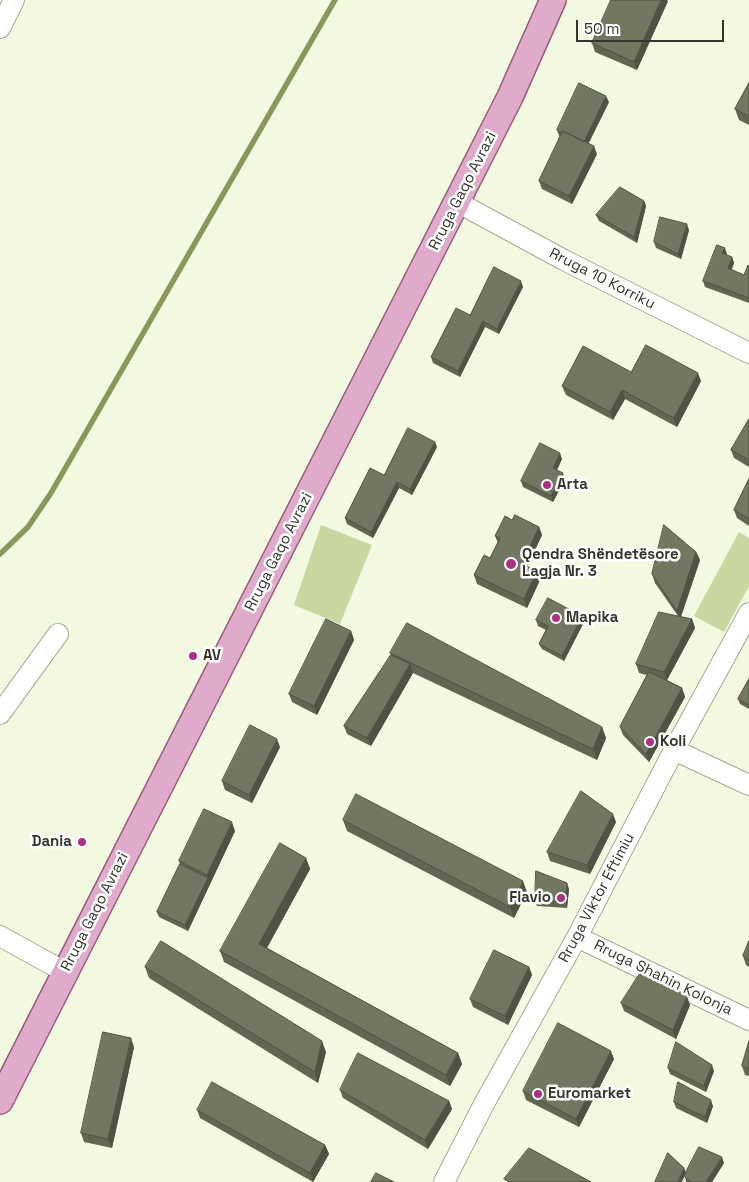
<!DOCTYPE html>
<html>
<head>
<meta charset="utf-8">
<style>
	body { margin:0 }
	#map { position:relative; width:749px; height:1182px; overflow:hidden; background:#f2f9e0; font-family:"Space Grotesk",sans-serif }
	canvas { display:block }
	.scale { position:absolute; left:576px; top:20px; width:148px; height:22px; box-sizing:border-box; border:2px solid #34362c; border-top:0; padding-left:6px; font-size:15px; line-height:18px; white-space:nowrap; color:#34362c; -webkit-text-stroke:4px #fff; paint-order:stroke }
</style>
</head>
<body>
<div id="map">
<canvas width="749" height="1182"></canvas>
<div class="scale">50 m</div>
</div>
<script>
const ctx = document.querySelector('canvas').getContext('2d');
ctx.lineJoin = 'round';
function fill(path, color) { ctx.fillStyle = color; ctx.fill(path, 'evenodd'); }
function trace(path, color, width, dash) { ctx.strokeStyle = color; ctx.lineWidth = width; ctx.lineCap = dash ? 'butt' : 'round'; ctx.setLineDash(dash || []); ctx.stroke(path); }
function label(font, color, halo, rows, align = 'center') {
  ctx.font = font + ' "Space Grotesk",sans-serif'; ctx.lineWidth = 5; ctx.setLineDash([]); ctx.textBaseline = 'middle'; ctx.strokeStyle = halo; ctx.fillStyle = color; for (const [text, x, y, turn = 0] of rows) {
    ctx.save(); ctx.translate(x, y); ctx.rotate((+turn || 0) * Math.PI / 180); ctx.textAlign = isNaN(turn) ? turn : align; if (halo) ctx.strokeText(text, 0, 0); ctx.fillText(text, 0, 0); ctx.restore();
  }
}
fill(new Path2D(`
	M321,525L372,545L340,624L294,605Z
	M739,532L749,538V586L724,632L694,616Z`), '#c9d69f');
trace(new Path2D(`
	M0,554L28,527L51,493L335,0`), '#89975a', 5.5);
const minor = new Path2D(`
	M0,28L14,0
	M457,202L564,260L749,353
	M0,714L58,634
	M674,750L749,785
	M0,936L65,972
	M577,937L749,1020
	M444,1182L484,1104L577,937L674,750L749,613`);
const major = new Path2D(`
	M0,1101L510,97L553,0`);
trace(minor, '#a5ac94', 22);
trace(major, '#965e7b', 28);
trace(minor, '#fff', 20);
trace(major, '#e0abca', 25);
fill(new Path2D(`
	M668,1L637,70L595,52L592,43Z
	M749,83V125L739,120L735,109Z
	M609,102L588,143L597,154L572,204L542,189L539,181L560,137L559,136L557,130Z
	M644,201L646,206L637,243L599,221L596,215Z
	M689,230L681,259L656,248L654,242Z
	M727,254L726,255L732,257L734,263L731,270L744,275L749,266V303L705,287L703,281Z
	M523,287L499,334L485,327L460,377L433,363L431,357Z
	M631,372L701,381L677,427L625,399L613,420L566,395L562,386Z
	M749,419V467L734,458L731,450Z
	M437,447L412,495L399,488L373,538L347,524L345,518L384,475Z
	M562,459L557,470L565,479L553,502L523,487L521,481Z
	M749,479V526L737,518L734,510Z
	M512,520L539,527L542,535L527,566L537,571L540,580L527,608L477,584L474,575L490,558L498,543L495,536Z
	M696,552L700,560L681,617L692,619L695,628L667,680L682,688L685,697L649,762L623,735L620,727L647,675L639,673L636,664L678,616L655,583L652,574Z
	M582,616L584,622L564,661L542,649L539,644L546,630L538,626L536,620Z
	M351,631L354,640L317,715L292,702L289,694Z
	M390,653L602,727L606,738L597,760L413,673L371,746L347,734L344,726L391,655Z
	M749,679V709L740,704L738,699Z
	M280,747L252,803L225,790L222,781Z
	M343,820L527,892L514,918L347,831Z
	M616,822L590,874L550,861L547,852Z
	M235,831L188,931L159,917L157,912L180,864L179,861Z
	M306,858L310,869L267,948L458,1053L462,1064L450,1086L224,962L220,951Z
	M569,889L567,908L537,906L535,901Z
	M749,941V967L746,965L743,956Z
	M145,967L326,1052L318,1083L149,978Z
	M529,967L532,975L508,1025L473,1007L470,999Z
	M621,1003L690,1005L676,1039L624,1011Z
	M749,1041V1076L745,1075L742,1066Z
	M134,1047L112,1148L84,1142L81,1133Z
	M614,1059L579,1127L526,1100L523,1091Z
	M668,1068L714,1071L706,1092L670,1074Z
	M340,1090L449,1101L452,1109L428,1149L343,1098Z
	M674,1102L713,1106L707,1123L676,1108Z
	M197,1110L325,1145L329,1154L313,1182L200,1118Z
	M724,1163L712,1182H686L685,1177L684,1168L686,1173Z`), '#616653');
fill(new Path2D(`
	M661,0H667L668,1L637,70L634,62Z
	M606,96L609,102L586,149L583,143Z
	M594,146L597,154L572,204L569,196Z
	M644,201L646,206L637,243L634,237Z
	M687,224L689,230L681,259L678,254Z
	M725,248L727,254L725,259L722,253Z
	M732,257L734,263L730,274L728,268Z
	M521,281L523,287L499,334L497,329Z
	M483,321L485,327L460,377L458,371Z
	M698,373L701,381L677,427L674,418Z
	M622,390L625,399L613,420L610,412Z
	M435,442L437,447L412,495L410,489Z
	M560,453L562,459L555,474L553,468Z
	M563,473L565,479L553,502L551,496Z
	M397,482L399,488L373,538L371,532Z
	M539,527L542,535L525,572L522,564Z
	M696,552L700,560L680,619L677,611Z
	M537,571L540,580L527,608L524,599Z
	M582,616L584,622L564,661L562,656Z
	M692,619L695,628L667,680L664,672Z
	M351,631L354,640L317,715L314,706Z
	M410,664L413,673L371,746L367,738Z
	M682,688L685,697L649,762L646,754Z
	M602,727L606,738L597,760L593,749Z
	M277,739L280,747L252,803L249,795Z
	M613,814L616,822L590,874L587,865Z
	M232,822L235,831L188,931L185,925L208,878L207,875Z
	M306,858L310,869L263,955L259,944Z
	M523,881L527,892L514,918L510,907Z
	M567,883L569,889L567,908L565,902Z
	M529,967L532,975L508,1025L505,1016Z
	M687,996L690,1005L676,1039L673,1030Z
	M131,1038L134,1047L112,1148L108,1139Z
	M322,1041L326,1052L318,1083L315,1072Z
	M611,1051L614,1059L579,1127L576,1119Z
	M458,1053L462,1064L450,1086L446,1075Z
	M712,1065L714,1071L706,1092L704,1086Z
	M711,1100L713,1106L707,1123L705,1117Z
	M449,1101L452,1109L428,1149L425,1140Z
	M325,1145L329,1154L313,1182L310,1173Z
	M722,1157L724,1163L712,1182H706Z
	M684,1168L686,1173L682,1182H678Z`), '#4f5343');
const building = new Path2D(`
	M611,0H661L634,62L592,43Z
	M579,83L606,96L584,142L563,131L562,133L557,130Z
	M749,83V116L735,109Z
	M563,131L594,146L569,196L539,181Z
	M620,187L644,201L634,237L596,215Z
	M660,217L687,224L678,254L654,242Z
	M717,245L725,248L722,253L732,257L728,268L744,275L748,265L749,266V298L703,281Z
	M494,267L521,281L497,329L483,321L458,371L431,357L456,308L470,315Z
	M646,345L698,373L674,418L622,390L610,412L562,386L583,346L631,372Z
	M749,419V460L731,450Z
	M408,428L435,442L410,489L397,482L371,532L345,518L370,468L384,475Z
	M540,443L560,453L553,468L563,473L551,496L521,481Z
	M749,479V519L734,510Z
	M515,515L539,527L522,564L537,571L524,599L474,575L484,555L490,558L500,538L495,536L505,516L512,520Z
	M664,525L696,552L677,611L652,574Z
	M548,598L582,616L562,656L539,644L548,626L536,620Z
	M659,612L692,619L664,672L636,664Z
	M326,619L351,631L314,706L289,694Z
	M407,623L602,727L593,749L390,653Z
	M391,655L410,664L367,738L344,726Z
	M649,672L682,688L646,754L620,727Z
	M749,679V705L738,699Z
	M250,725L277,739L249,795L222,781Z
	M581,791L613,814L587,865L547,852Z
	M356,794L523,881L510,907L343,820Z
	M204,809L232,822L207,875L179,861Z
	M280,843L306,858L259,944L458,1053L446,1075L220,951Z
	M180,864L208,878L185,925L157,912Z
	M536,871L567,883L565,902L535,901Z
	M161,941L322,1041L315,1072L145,967Z
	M749,941V960L743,956Z
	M494,950L529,967L505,1016L470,999Z
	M642,970L687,996L673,1030L621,1003Z
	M558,1023L611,1051L576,1119L523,1091Z
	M103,1032L131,1038L108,1139L81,1133Z
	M749,1041V1069L742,1066Z
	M676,1042L712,1065L704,1086L668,1068Z
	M358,1053L449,1101L425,1140L340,1090Z
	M212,1082L325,1145L310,1173L197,1110Z
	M678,1082L711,1100L705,1117L674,1102Z
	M699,1147L722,1157L706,1182H691L684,1176Z
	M529,1148L591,1182H509L504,1179Z
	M668,1153L684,1168L678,1182H655Z
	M376,1173L394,1182H371Z`);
fill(building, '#717760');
trace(building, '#4f5343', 1);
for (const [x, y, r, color] of [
	[547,485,5,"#ad3080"],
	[511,564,6,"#ad3080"],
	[556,618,5,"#ad3080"],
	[193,656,5,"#ad3080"],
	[650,742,5,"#ad3080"],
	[82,842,5,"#ad3080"],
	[561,898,5,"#ad3080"],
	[538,1094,5,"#ad3080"]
]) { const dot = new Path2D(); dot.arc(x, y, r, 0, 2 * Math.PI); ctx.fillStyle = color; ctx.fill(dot); trace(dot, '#fff', 2); }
label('15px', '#34362c', '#fff', [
	["Rruga Gaqo Avrazi",463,191,-63],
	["Rruga 10 Korriku",602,279,27],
	["Rruga Gaqo Avrazi",279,552,-63],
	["Rruga Viktor Eftimiu",597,898,-62],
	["Rruga Gaqo Avrazi",95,912,-63],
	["Rruga Shahin Kolonja",663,978,26]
]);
label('bold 15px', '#34362c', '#fff', [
	["Arta",557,485],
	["Qendra Shëndetësore",522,555],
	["Lagja Nr. 3",522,572],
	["Mapika",566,618],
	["AV",203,656],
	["Koli",660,742],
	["Dania",72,842,"right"],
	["Flavio",551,898,"right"],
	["Euromarket",548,1094]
], 'left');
</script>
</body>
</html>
